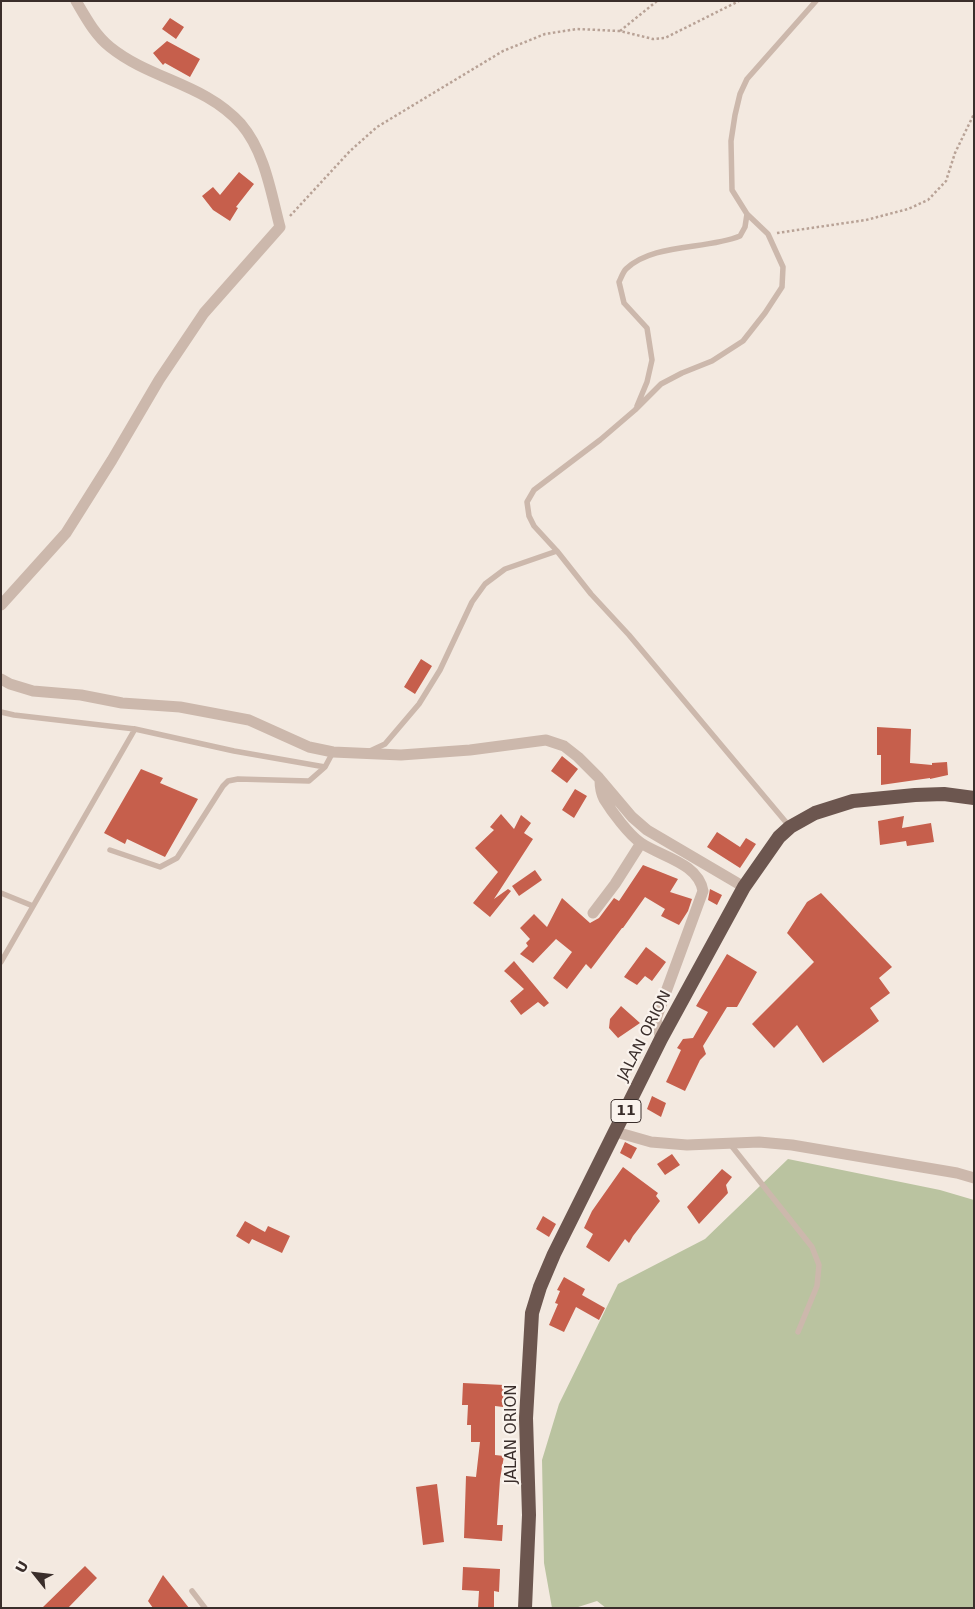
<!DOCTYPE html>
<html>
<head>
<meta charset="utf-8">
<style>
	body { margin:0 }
	#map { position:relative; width:975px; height:1609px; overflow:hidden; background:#f3e9e0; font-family:"DejaVu Sans",sans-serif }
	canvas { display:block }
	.frame { position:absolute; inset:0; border:2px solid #3a2e2b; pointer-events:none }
	.north { position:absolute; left:10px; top:1549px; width:50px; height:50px; -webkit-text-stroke:4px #faf3ed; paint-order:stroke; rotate:299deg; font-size:14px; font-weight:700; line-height:20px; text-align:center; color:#3a2e2b }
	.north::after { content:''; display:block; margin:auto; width:18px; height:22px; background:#3a2e2b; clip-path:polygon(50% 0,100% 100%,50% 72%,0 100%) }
</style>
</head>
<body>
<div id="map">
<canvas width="975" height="1609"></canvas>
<div class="frame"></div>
<div class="north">U</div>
</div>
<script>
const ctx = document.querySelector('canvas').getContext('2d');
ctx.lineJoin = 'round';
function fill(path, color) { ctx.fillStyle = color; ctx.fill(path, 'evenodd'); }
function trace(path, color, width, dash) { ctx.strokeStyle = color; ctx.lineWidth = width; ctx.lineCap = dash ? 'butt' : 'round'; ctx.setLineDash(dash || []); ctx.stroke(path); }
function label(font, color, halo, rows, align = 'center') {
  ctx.font = font + ' "DejaVu Sans",sans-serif'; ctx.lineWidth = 4.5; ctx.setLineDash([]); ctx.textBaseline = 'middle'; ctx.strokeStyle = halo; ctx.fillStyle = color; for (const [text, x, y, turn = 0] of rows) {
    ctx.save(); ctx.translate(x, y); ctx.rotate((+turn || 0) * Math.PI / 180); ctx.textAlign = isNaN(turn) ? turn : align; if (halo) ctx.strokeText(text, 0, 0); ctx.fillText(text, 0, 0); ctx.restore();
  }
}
fill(new Path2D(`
	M788,1159L940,1190L974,1200V1608H606L597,1601L575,1608H552L544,1563L542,1460L559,1404L618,1284L705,1239Z`), '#bac3a0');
fill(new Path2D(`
	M170,18L184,27L176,39L162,29Z
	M167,41L200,59L190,77L165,63L163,65L153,53Z
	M239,172L254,184L236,207L238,208L230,221L213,210L202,196L213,187L220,195Z
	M421,659L432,666L415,694L404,687Z
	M877,727L911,729L910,763L932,765V763L947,762L948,775L930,779V778L881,785V755H877Z
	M562,756L578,769L567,783L551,771Z
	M141,769L163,778L160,783L198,799L165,857L127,839L125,844L104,833Z
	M575,789L587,796L574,818L562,810Z
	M501,814L514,829L521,815L531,823L524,833L533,839L494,899L508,889L511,891L490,917L473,903L498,872L475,848L494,830L490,827Z
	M904,816L902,828L931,823L934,842L907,846L906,841L880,845L878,821Z
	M717,832L740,847L746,838L756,844L740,868L707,847Z
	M643,865L678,879L670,892L692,899L688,911L679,925L661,916L665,909L645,897L623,928H622L591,969L586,964L567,989L553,978L572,952L556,939L533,963L520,954L528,946L526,943L530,939L520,928L534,914L547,927L562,898L590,923L599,918L614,898L619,901Z
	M535,870L542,880L519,896L512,886Z
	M710,889L722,895L717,905L708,900Z
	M821,893L892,967L879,978L890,993L870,1008L879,1021L823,1063L797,1025L774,1048L752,1024L814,962L787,933L807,902Z
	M646,947L666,962L652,981L645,976L637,985L624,977Z
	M727,954L757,972L737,1007H727L703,1046L706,1054L700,1060L685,1091L666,1082L681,1050L677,1048L683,1039L693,1038L708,1012L696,1006Z
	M514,961L549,1003L544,1007L538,1002L521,1015L510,1001L524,989L504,971Z
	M621,1006L640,1023L618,1038L609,1028L610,1019Z
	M652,1096L666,1103L661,1117L647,1109Z
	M625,1142L637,1148L631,1159L620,1153Z
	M672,1154L680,1165L665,1175L657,1164Z
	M623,1167L658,1193L656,1196L660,1201L633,1236L629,1243L625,1239L609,1262L586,1247L593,1234L584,1228L592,1211Z
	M722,1169L732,1177L726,1185L728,1193L699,1224L687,1207Z
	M543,1216L556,1224L549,1237L536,1229Z
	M245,1221L265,1232L268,1226L290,1236L282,1253L252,1239L249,1244L236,1236Z
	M564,1277L585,1289L582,1295L605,1308L599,1320L576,1307L564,1332L549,1325L558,1304L555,1303L560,1291L557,1290Z
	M463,1383L504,1385L503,1407L495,1406V1455L504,1456L500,1479L497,1525H503L502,1541L464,1538L466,1476L476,1477L480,1442H471V1425H467L468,1405H462Z
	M437,1484L444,1542L423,1545L416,1487Z
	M85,1566L97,1578L68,1608H42Z
	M463,1567L500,1569L499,1592L494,1591V1608H478L479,1591L462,1590Z
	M163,1575L189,1608H153L148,1601Z`), '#c65f4c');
trace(new Path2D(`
	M620,31L657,1
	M290,216L350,151L377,127L503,51L545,34L577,29L620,31L653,39L665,38L739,1
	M777,233L866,220L908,209L928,200L946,181L955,153L974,114`), '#b8a296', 2.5, [2.5, 2.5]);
trace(new Path2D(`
	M637,406L647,382L652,360L647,328L624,303L619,282C621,278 623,272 626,269C653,243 706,250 740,236L745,227L747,214
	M1,712L14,715L135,729L234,751L325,767L333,752
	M370,751L385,744L419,704L440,670L472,602L485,584L505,569L557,551
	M790,827L629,635L591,594L557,551L534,526L529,516L527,502L534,490L600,440L635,410L661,384L682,373L712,361L743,341L765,313L782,287L783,267L768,234L747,214L732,190L731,141L735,115L740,94L747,79L816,1
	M110,850L160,867L177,858L223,786L228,781L238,779L309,781L325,767
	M1,893L33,906
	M1,962L135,729
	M730,1144L812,1247L819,1265L817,1286L798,1332
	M192,1591L205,1608`), '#ccb8ac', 5.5);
trace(new Path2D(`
	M1,605L66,533L112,460L159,380L204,313L280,227C271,193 265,152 241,124C204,83 151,80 110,47C95,35 86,18 76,1
	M1,679L10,684L33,691L81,695L122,703L180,707L249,720L309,747L333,752L401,755L470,750L546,740L564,746L578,757L599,778L632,817L647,830L744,887
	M600,780C600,787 601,793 604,799C612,812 629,835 641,843C662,857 698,863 703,891L656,1019L661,1039
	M593,913L615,884L641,843
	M616,1132L651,1142L687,1145L759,1142L792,1145L957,1173L974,1178`), '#ccb8ac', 11);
trace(new Path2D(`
	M525,1608L529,1515L526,1418L532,1313L540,1287L554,1254L661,1039L744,887L779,837L790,827L815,813L853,801L915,795L944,794L974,798`), '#6c564f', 14);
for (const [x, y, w] of [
	[626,1111,30]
]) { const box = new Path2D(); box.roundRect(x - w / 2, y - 11.5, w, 23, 4); ctx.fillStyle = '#faf3ed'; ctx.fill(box); trace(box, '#3a2e2b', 1); }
label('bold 14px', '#3a2e2b', null, [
	["11",626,1111]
]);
label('15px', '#3a2e2b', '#faf3ed', [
	["JALAN ORION",645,1036,-63],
	["JALAN ORION",512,1434,-90]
]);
</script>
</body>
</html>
